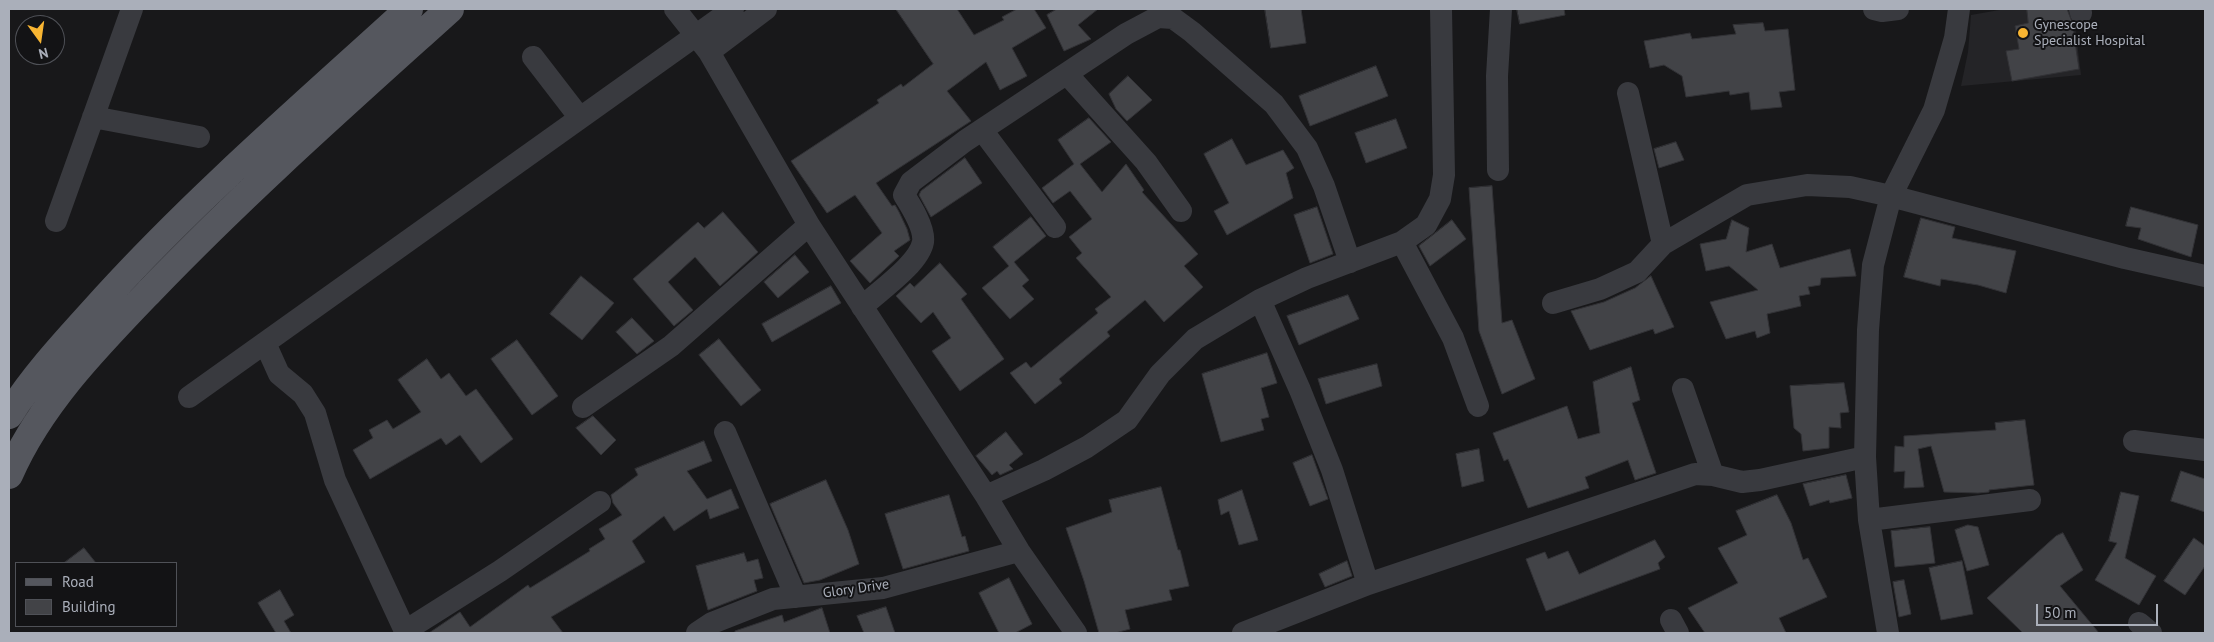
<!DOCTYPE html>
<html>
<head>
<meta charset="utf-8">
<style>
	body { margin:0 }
	#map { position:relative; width:2214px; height:642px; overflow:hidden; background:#18181a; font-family:"PT Sans",sans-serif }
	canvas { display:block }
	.frame { position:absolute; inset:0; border:10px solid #aaafba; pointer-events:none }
	.legend { position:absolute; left:15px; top:562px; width:162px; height:65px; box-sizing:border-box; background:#131315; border:1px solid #4f5157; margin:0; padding:6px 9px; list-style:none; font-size:15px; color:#aaafba }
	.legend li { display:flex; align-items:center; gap:10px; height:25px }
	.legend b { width:25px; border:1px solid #4f5157 }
	.north { position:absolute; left:15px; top:15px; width:50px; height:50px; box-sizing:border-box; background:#131315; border:1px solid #4f5157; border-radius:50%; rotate:166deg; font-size:14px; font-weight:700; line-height:20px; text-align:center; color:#aaafba }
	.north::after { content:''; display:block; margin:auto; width:18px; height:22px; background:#f8b532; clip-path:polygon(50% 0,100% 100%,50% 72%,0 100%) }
	.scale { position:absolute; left:2036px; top:604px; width:122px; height:22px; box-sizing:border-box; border:2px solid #aaafba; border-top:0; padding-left:6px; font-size:15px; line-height:18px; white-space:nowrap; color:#aaafba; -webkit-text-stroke:4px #131315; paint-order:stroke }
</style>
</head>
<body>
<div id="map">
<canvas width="2214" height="642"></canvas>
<div class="frame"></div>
<ul class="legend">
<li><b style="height:6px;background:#55575e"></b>Road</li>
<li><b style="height:14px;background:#424347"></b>Building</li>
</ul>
<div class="north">N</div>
<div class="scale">50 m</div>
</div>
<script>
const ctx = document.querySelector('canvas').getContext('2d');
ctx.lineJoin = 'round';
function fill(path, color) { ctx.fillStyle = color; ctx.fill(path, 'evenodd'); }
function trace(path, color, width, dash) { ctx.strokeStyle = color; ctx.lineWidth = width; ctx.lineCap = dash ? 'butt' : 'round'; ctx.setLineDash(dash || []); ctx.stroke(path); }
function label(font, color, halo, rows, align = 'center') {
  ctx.font = font + ' "PT Sans",sans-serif'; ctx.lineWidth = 4; ctx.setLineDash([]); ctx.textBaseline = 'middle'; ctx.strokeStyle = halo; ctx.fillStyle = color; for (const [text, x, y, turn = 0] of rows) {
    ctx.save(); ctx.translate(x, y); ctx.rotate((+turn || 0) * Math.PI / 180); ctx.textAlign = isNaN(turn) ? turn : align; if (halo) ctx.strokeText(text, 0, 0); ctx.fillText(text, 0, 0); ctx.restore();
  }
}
fill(new Path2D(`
	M2005,9H2073L2081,75L1961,86L1968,52L1971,15Z`), '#242427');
const building = new Path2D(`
	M896,9H957L974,35L1004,20L1002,17L1017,9H1034L1046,28L1012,48L1027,76L1000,90L986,62L947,91L971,121L876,183L892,206L895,205L899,212L907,229L910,240L894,251L899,256L870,283L850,261L882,233L855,195L827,213L791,161L879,103L877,100L901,84L903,87L933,64Z
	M1057,9H1098L1078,25L1091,39L1064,51L1047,15Z
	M1265,9H1301L1306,43L1271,48Z
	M1517,9H1564L1565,15L1520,24Z
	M2027,9H2067L2072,22L2079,69L2012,81L2006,51L2019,49L2015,26L2028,23Z
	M1763,23L1765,31L1788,29L1795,90L1779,92L1782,107L1751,110L1749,92L1730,95L1729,91L1686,97L1682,76L1664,65L1650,68L1644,41L1690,33L1692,39L1736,34L1733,25Z
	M1376,66L1388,96L1310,126L1299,96Z
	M1128,76L1152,100L1127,121L1116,109L1109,94Z
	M1089,118L1111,142L1080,164L1102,192L1126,164L1144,190L1142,192L1198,254L1184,266L1203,287L1164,322L1145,300L1107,332L1110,336L1059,379L1062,383L1035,404L1010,373L1026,362L1031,368L1098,313L1095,309L1111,297L1076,258L1082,253L1069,237L1092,219L1070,191L1053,203L1042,188L1074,164L1058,140Z
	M1396,119L1407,148L1366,163L1355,133Z
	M1232,139L1246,165L1283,150L1294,168L1286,173L1293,198L1227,235L1214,211L1229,203L1204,154Z
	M1676,142L1684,160L1659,168L1654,149Z
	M965,158L982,183L931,217L919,195L921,191Z
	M1492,186L1502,323L1512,320L1535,379L1502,394L1479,331L1469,188Z
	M1317,207L1333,254L1310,263L1294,215Z
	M2131,207L2198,225L2191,257L2138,239L2141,228L2126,226Z
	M723,212L758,252L720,286L695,257L668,282L693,310L674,326L633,279L698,222L704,228Z
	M1031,217L1046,236L1014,262L1029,280L1022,286L1034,299L1010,319L982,288L1009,266L993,247Z
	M1921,218L1955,227L1952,238L2016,251L2006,293L1978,285L1941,279L1940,286L1904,277Z
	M1452,220L1466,239L1430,266L1419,246Z
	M1732,220L1749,228L1746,252L1772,244L1780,268L1850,249L1856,276L1821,278L1820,285L1808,287L1810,294L1799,296L1801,306L1767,314L1770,333L1757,338L1755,331L1726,339L1710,302L1758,290L1729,266L1706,271L1700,244L1726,239Z
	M795,255L809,272L778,298L764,282Z
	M940,263L967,294L961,299L1004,359L960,391L932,351L951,338L933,312L921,323L896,296L910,283L914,287Z
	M581,276L614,303L582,340L550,314Z
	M1651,276L1674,327L1655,334L1653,329L1590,350L1571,311L1604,302L1635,288Z
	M831,286L841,303L772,342L762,324Z
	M1348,295L1359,319L1299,345L1287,316Z
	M632,318L654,341L637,354L616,332Z
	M719,339L761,390L741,406L699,355Z
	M517,340L558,396L532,415L491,359Z
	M1267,353L1277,383L1261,388L1269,417L1261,419L1264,430L1221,442L1202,374Z
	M427,359L441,379L449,373L466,396L476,389L513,439L481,463L460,435L446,445L441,438L370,479L353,450L373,438L369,430L387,420L393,429L421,412L398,380Z
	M1377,364L1382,386L1326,404L1318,379Z
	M1631,367L1640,400L1632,403L1656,473L1635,480L1628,460L1585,477L1589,488L1528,508L1508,459L1504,461L1493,433L1567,406L1578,439L1600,433L1593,382Z
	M1844,383L1849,412L1840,413L1841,428L1829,427V448L1803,451L1801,434L1794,428L1790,386Z
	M593,416L616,440L601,455L576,428Z
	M2025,420L2034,485L1989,490V492L1978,493L1944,492L1931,446L1918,449L1924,487L1904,488L1905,471L1894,472L1895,446L1904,447V436L1996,430L1995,423Z
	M1006,432L1023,454L1009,465L1013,469L1000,475L997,471L992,475L976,456Z
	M704,441L712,461L687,471L707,499L731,489L739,508L710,519L707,509L674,531L664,516L632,541L645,562L551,617L563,633H429L460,612L470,627L528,585L530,588L590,551L589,549L605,539L599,529L622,515L613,503L611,495L638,475L635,469Z
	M1479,449L1484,481L1462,487L1456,454Z
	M1312,455L1328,499L1310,506L1293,463Z
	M2181,471L2205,479V512L2171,501Z
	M1846,475L1852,498L1830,503L1829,500L1810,506L1803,484Z
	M826,480L848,530L859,564L820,580L804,583L770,504Z
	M1161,487L1178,550H1180L1189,586L1169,590L1172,600L1125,610L1130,629L1115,633H1099L1084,581L1066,528L1112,512L1109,500Z
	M1242,490L1258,540L1239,545L1229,511L1221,515L1218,500Z
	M2121,492L2139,496L2125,558L2156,576L2139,605L2095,580L2117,543L2109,541Z
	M949,495L962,537L965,536L969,551L903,569L885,514Z
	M1777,495L1791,523L1803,560L1808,558L1827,597L1779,618L1786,633H1705L1688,608L1738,583L1718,548L1747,535L1736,511Z
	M1968,525L1978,527L1989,565L1967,571L1955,530Z
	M1930,527L1935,563L1895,567L1891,531Z
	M2063,533L2083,570L2060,586L2099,633H2023L1987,598L2056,536Z
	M2194,538L2205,546V566L2185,595L2164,581Z
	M1655,540L1665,557L1658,563L1660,569L1546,611L1526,559L1545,552L1548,559L1568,551L1579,574Z
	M84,548L96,563H64Z
	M744,553L747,562L758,559L763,578L754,580L757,591L708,610L696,566Z
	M1347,561L1352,576L1325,587L1319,574Z
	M1962,561L1973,614L1941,620L1929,568Z
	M1009,578L1032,624L1015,633H999L979,593Z
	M1904,580L1911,614L1899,617L1893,582Z
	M280,590L294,615L284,621L291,633H276L258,603Z
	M886,607L895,633H864L857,616Z
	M822,608L830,633H735V631L782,615L784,622Z`);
fill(building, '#424347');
trace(building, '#323236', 1);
trace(new Path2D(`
	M675,9L709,52L809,225L986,496L1019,551L1076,633
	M1874,9L1882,11L1898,9
	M2080,9L2081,13
	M709,52L766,9
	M533,57L580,118
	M1067,74L1146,162L1181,211
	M1628,93L1663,244
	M93,117L199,137
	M982,130L1055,227
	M1498,170L1497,76L1501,9
	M56,221L132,9
	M1402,242L1453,338L1478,406
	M1260,300L1300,390L1332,470L1368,584
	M1553,303L1600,289L1637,272L1663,244L1747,195L1807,185L1850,187L1891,196L2125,258L2205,276
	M862,307C879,291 919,264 923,242C925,228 911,206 904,195L911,182L965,141L1126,34L1158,17L1173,18L1192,32L1274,104L1307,148L1324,186L1350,262
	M265,343L279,374L303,394L315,413L335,480L406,633
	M1683,389L1713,475
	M189,397L733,9
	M583,407L671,346L809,225
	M725,432L796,597
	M2134,441L2205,450
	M986,496L1044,470L1087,447L1127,420L1160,374L1195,339L1260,300L1307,278L1402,242L1426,225L1440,199L1444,175L1441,9
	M1869,520L2030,500
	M1671,620L1678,633
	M2139,623L2151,633
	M405,631L500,571L600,502
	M697,633L712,623L773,599L883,588L1019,551
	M1243,633L1368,584L1695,474L1713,475L1742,482L1760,480L1865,457
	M1888,633L1869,520L1865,457L1868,330L1873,265L1891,196L1934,110L1955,38L1959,9`), '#393a3f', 22);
trace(new Path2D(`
	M9,415C36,372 71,336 105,298C199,195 306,103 409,9
	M9,475C40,404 97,346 150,291C245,192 348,101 450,9`), '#55575e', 28);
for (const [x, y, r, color] of [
	[2023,33,6,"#f8b532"]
]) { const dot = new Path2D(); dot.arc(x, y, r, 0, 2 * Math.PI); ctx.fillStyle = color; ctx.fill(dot); trace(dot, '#131315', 2); }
label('14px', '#aaafba', '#131315', [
	["Gynescope",2034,25],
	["Specialist Hospital",2034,41]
], 'left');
label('14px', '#aaafba', '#131315', [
	["Glory Drive",856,589,-8]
]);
</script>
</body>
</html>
